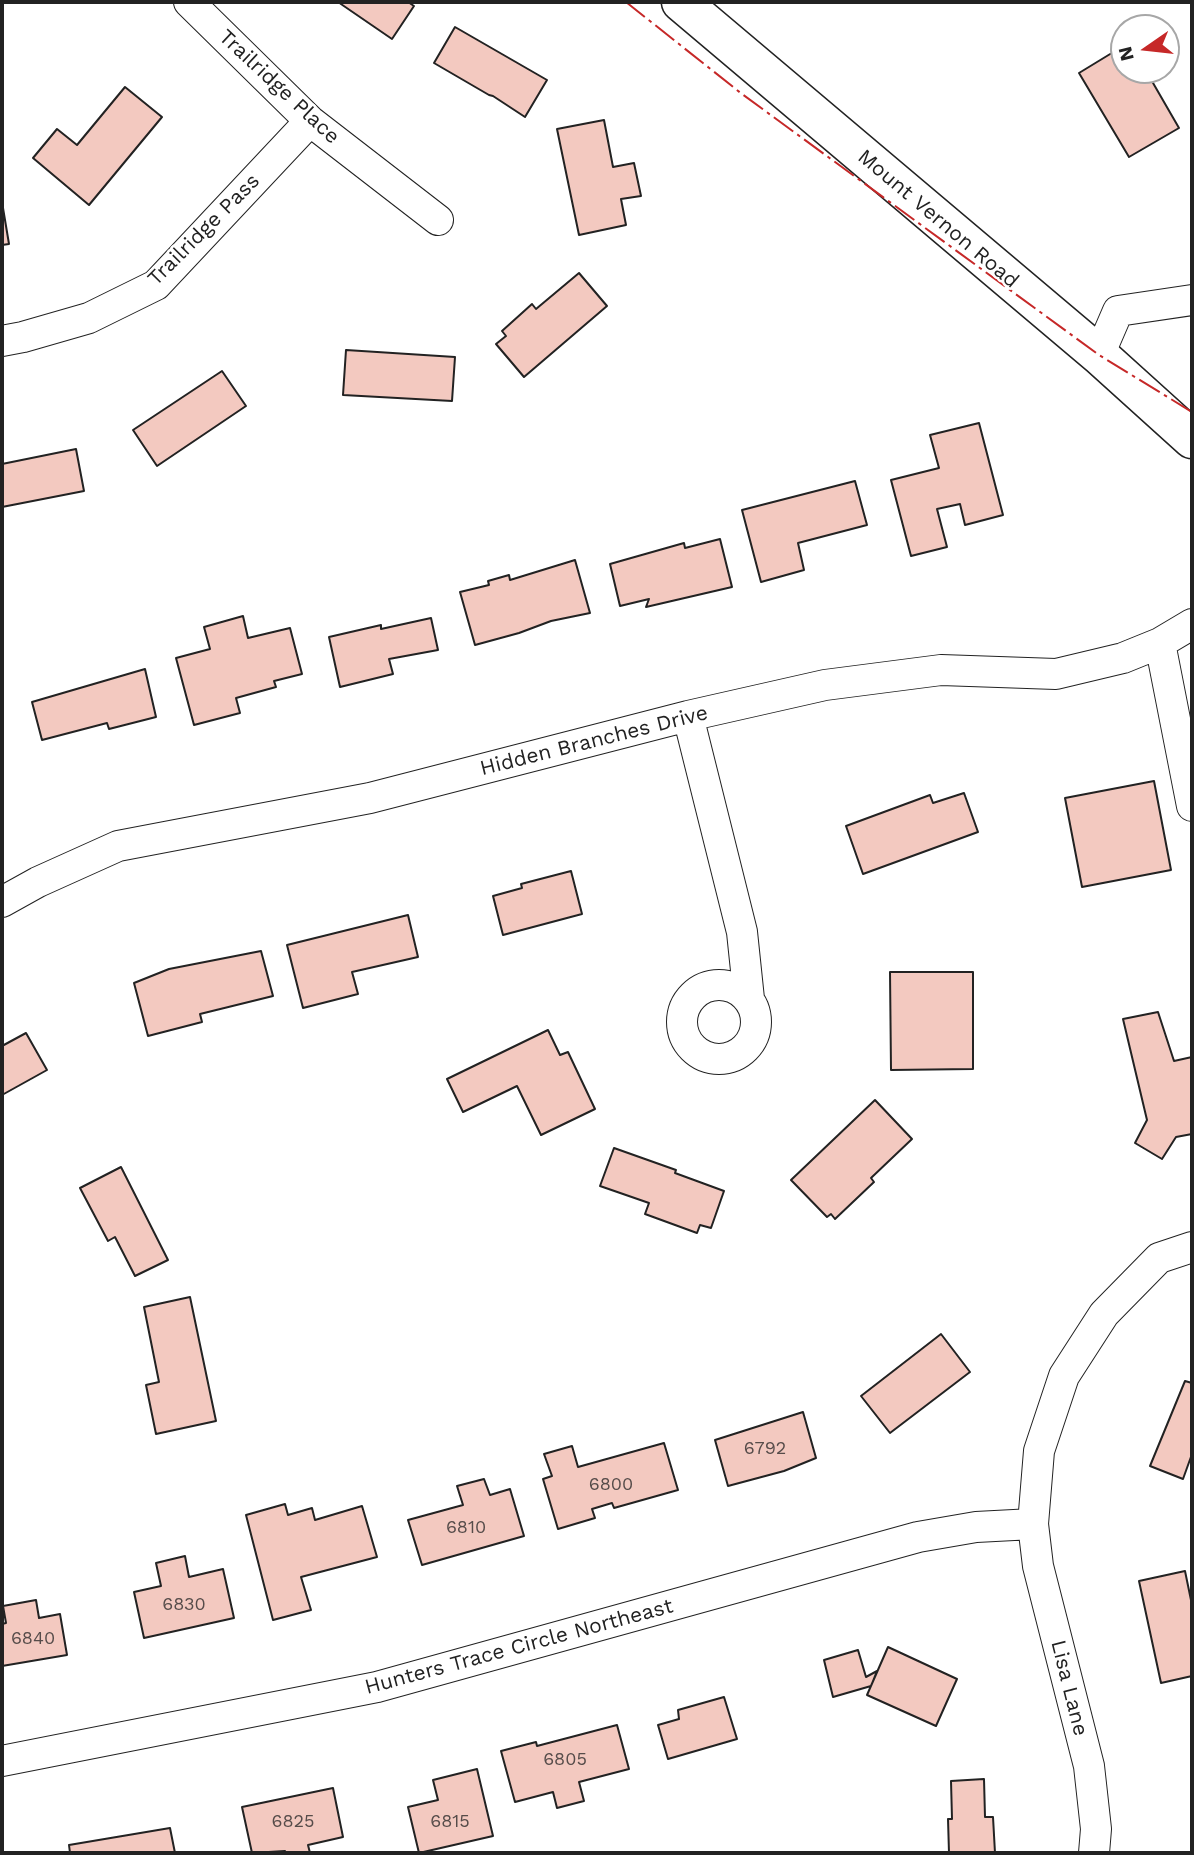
<!DOCTYPE html>
<html>
<head>
<meta charset="utf-8">
<style>
	body { margin:0 }
	#map { position:relative; width:1194px; height:1855px; overflow:hidden; background:#fff; font-family:"Work Sans",sans-serif }
	canvas { display:block }
	.frame { position:absolute; inset:0; border:4px solid #222; pointer-events:none }
	.north { position:absolute; left:1110px; top:14px; width:70px; height:70px; box-sizing:border-box; background:#fff; border:2px solid #a7a7a7; border-radius:50%; rotate:256deg; font-size:19px; font-weight:700; line-height:28px; text-align:center; color:#222 }
	.north::after { content:''; display:block; margin:auto; width:24px; height:32px; background:#c62828; clip-path:polygon(50% 0,100% 100%,50% 72%,0 100%) }
</style>
</head>
<body>
<div id="map">
<canvas width="1194" height="1855"></canvas>
<div class="frame"></div>
<div class="north">N</div>
</div>
<script>
const ctx = document.querySelector('canvas').getContext('2d');
ctx.lineJoin = 'round';
function fill(path, color) { ctx.fillStyle = color; ctx.fill(path, 'evenodd'); }
function trace(path, color, width, dash) { ctx.strokeStyle = color; ctx.lineWidth = width; ctx.lineCap = dash ? 'butt' : 'round'; ctx.setLineDash(dash || []); ctx.stroke(path); }
function label(font, color, halo, rows, align = 'center') {
  ctx.font = font + ' "Work Sans",sans-serif'; ctx.lineWidth = 5; ctx.setLineDash([]); ctx.textBaseline = 'middle'; ctx.strokeStyle = halo; ctx.fillStyle = color; for (const [text, x, y, turn = 0] of rows) {
    ctx.save(); ctx.translate(x, y); ctx.rotate((+turn || 0) * Math.PI / 180); ctx.textAlign = isNaN(turn) ? turn : align; if (halo) ctx.strokeText(text, 0, 0); ctx.fillText(text, 0, 0); ctx.restore();
  }
}
const building = new Path2D(`
	M338,2H408L414,6L392,39Z
	M455,27L547,80L525,117L493,96L489,95L434,63Z
	M1120,48L1124,54V70H1133L1140,81L1149,76L1179,128L1129,157L1079,73Z
	M125,87L162,117L89,205L33,158L57,129L77,145Z
	M604,120L613,167L634,163L641,196L621,199L626,225L579,235L557,129Z
	M2,202L9,244L2,245Z
	M579,273L607,306L524,377L496,344L506,336L502,331L532,304L536,309Z
	M346,350L455,357L452,401L343,395Z
	M222,371L246,406L157,466L133,430Z
	M979,423L1003,515L965,525L960,504L937,509L947,547L911,556L891,480L939,468L930,435Z
	M76,449L84,491L2,507V464Z
	M855,481L867,525L798,543L804,570L761,582L742,510Z
	M720,539L732,587L646,607L649,599L620,606L610,564L684,543L685,548Z
	M575,560L590,613L551,621L519,633L475,645L460,592L489,585L488,581L509,575L510,580Z
	M243,616L248,638L290,628L302,674L274,681L276,687L236,698L240,713L194,725L176,658L210,649L204,627Z
	M431,618L438,650L389,659L393,674L340,687L329,637L381,625V629Z
	M145,669L156,717L109,729L107,723L42,740L32,702Z
	M1154,781L1171,870L1082,887L1065,798Z
	M964,793L978,832L863,874L846,826L930,795L933,803Z
	M571,871L582,914L503,935L493,896L522,888L521,884Z
	M408,915L418,957L352,972L358,994L303,1008L287,945Z
	M261,951L273,996L200,1014L202,1022L148,1036L134,983L169,969Z
	M890,972H973V1069L891,1070Z
	M1158,1012L1174,1061L1192,1057V1134L1176,1137L1162,1159L1135,1143L1147,1120L1123,1019Z
	M548,1030L560,1055L568,1052L595,1109L541,1135L517,1086L463,1112L447,1079Z
	M26,1033L47,1070L2,1095V1046Z
	M875,1100L912,1139L871,1178L874,1182L835,1219L831,1214L827,1217L791,1180Z
	M614,1148L676,1170L675,1173L724,1191L711,1228L700,1225L697,1233L645,1214L649,1203L600,1186Z
	M121,1167L168,1260L135,1276L115,1237L108,1241L80,1188Z
	M190,1297L216,1421L156,1434L146,1385L159,1382L144,1307Z
	M941,1334L970,1372L890,1433L861,1396Z
	M1185,1381L1192,1383V1454L1183,1479L1150,1466Z
	M803,1412L816,1458L784,1471L728,1486L715,1440Z
	M664,1443L678,1490L614,1508L612,1503L592,1509L595,1518L558,1529L543,1479L552,1476L544,1454L572,1446L578,1467Z
	M484,1479L490,1495L510,1489L524,1536L422,1565L408,1520L463,1505L457,1486Z
	M285,1504L288,1515L312,1508L315,1520L362,1506L377,1557L301,1577L311,1610L273,1620L246,1515Z
	M185,1556L189,1577L223,1569L234,1618L144,1638L134,1592L161,1586L156,1563Z
	M1185,1571L1192,1605V1676L1161,1683L1139,1581Z
	M36,1600L39,1618L60,1614L67,1655L2,1666V1624L6,1623L3,1606Z
	M888,1647L957,1679L936,1726L867,1695Z
	M858,1650L866,1677L877,1671L871,1686L833,1697L824,1660Z
	M724,1697L737,1739L668,1759L658,1725L679,1719L678,1710Z
	M617,1725L629,1769L579,1782L584,1801L557,1808L553,1792L515,1802L501,1751L536,1742L537,1746Z
	M477,1769L493,1836L419,1853L408,1807L438,1800L433,1780Z
	M984,1779L985,1817H993L995,1853H949L948,1819H952L951,1781Z
	M333,1788L343,1837L308,1845L310,1853H285V1851L252,1853L242,1807Z
	M170,1828L175,1853H70L69,1845Z`);
fill(building, '#f3c9c0');
trace(building, '#222', 2);
const street = new Path2D(`
	M189,2L310,121L438,220
	M2,341L23,337L89,318L156,285L310,121
	M1099,355L1118,311L1192,300
	M1160,643L1192,806
	M688,716L742,932L749,999
	M2,902L38,882L118,846L370,798L688,716L825,685L941,670L1056,674L1123,658L1160,643L1192,624
	M682 1022a37 37 0 1 1 74 0a37 37 0 1 1-74 0Z
	M2,1761L377,1687L918,1537L976,1527L1033,1524
	M1094,1853L1096,1829L1089,1766L1038,1566L1033,1524L1039,1451L1064,1376L1104,1314L1159,1258L1192,1247`);
const secondary = new Path2D(`
	M681,2L1099,355L1192,439`);
trace(street, '#222', 32);
trace(secondary, '#222', 41);
trace(street, '#fff', 30);
trace(secondary, '#fff', 38);
trace(new Path2D(`
	M626,2L742,94L1099,355L1192,412`), '#c62828', 2, [24, 5, 3.5, 5]);
label('18px', '#564c4a', null, [
	["6792",765,1449],
	["6800",611,1485],
	["6810",466,1528],
	["6830",184,1605],
	["6840",33,1639],
	["6805",565,1760],
	["6825",293,1822],
	["6815",450,1822]
]);
label('21px', '#222', '#fff', [
	["Trailridge Place",279,87,43],
	["Mount Vernon Road",938,219,40],
	["Trailridge Pass",204,230,-45],
	["Hidden Branches Drive",594,741,-14],
	["Hunters Trace Circle Northeast",519,1647,-15],
	["Lisa Lane",1069,1688,76]
]);
</script>
</body>
</html>
